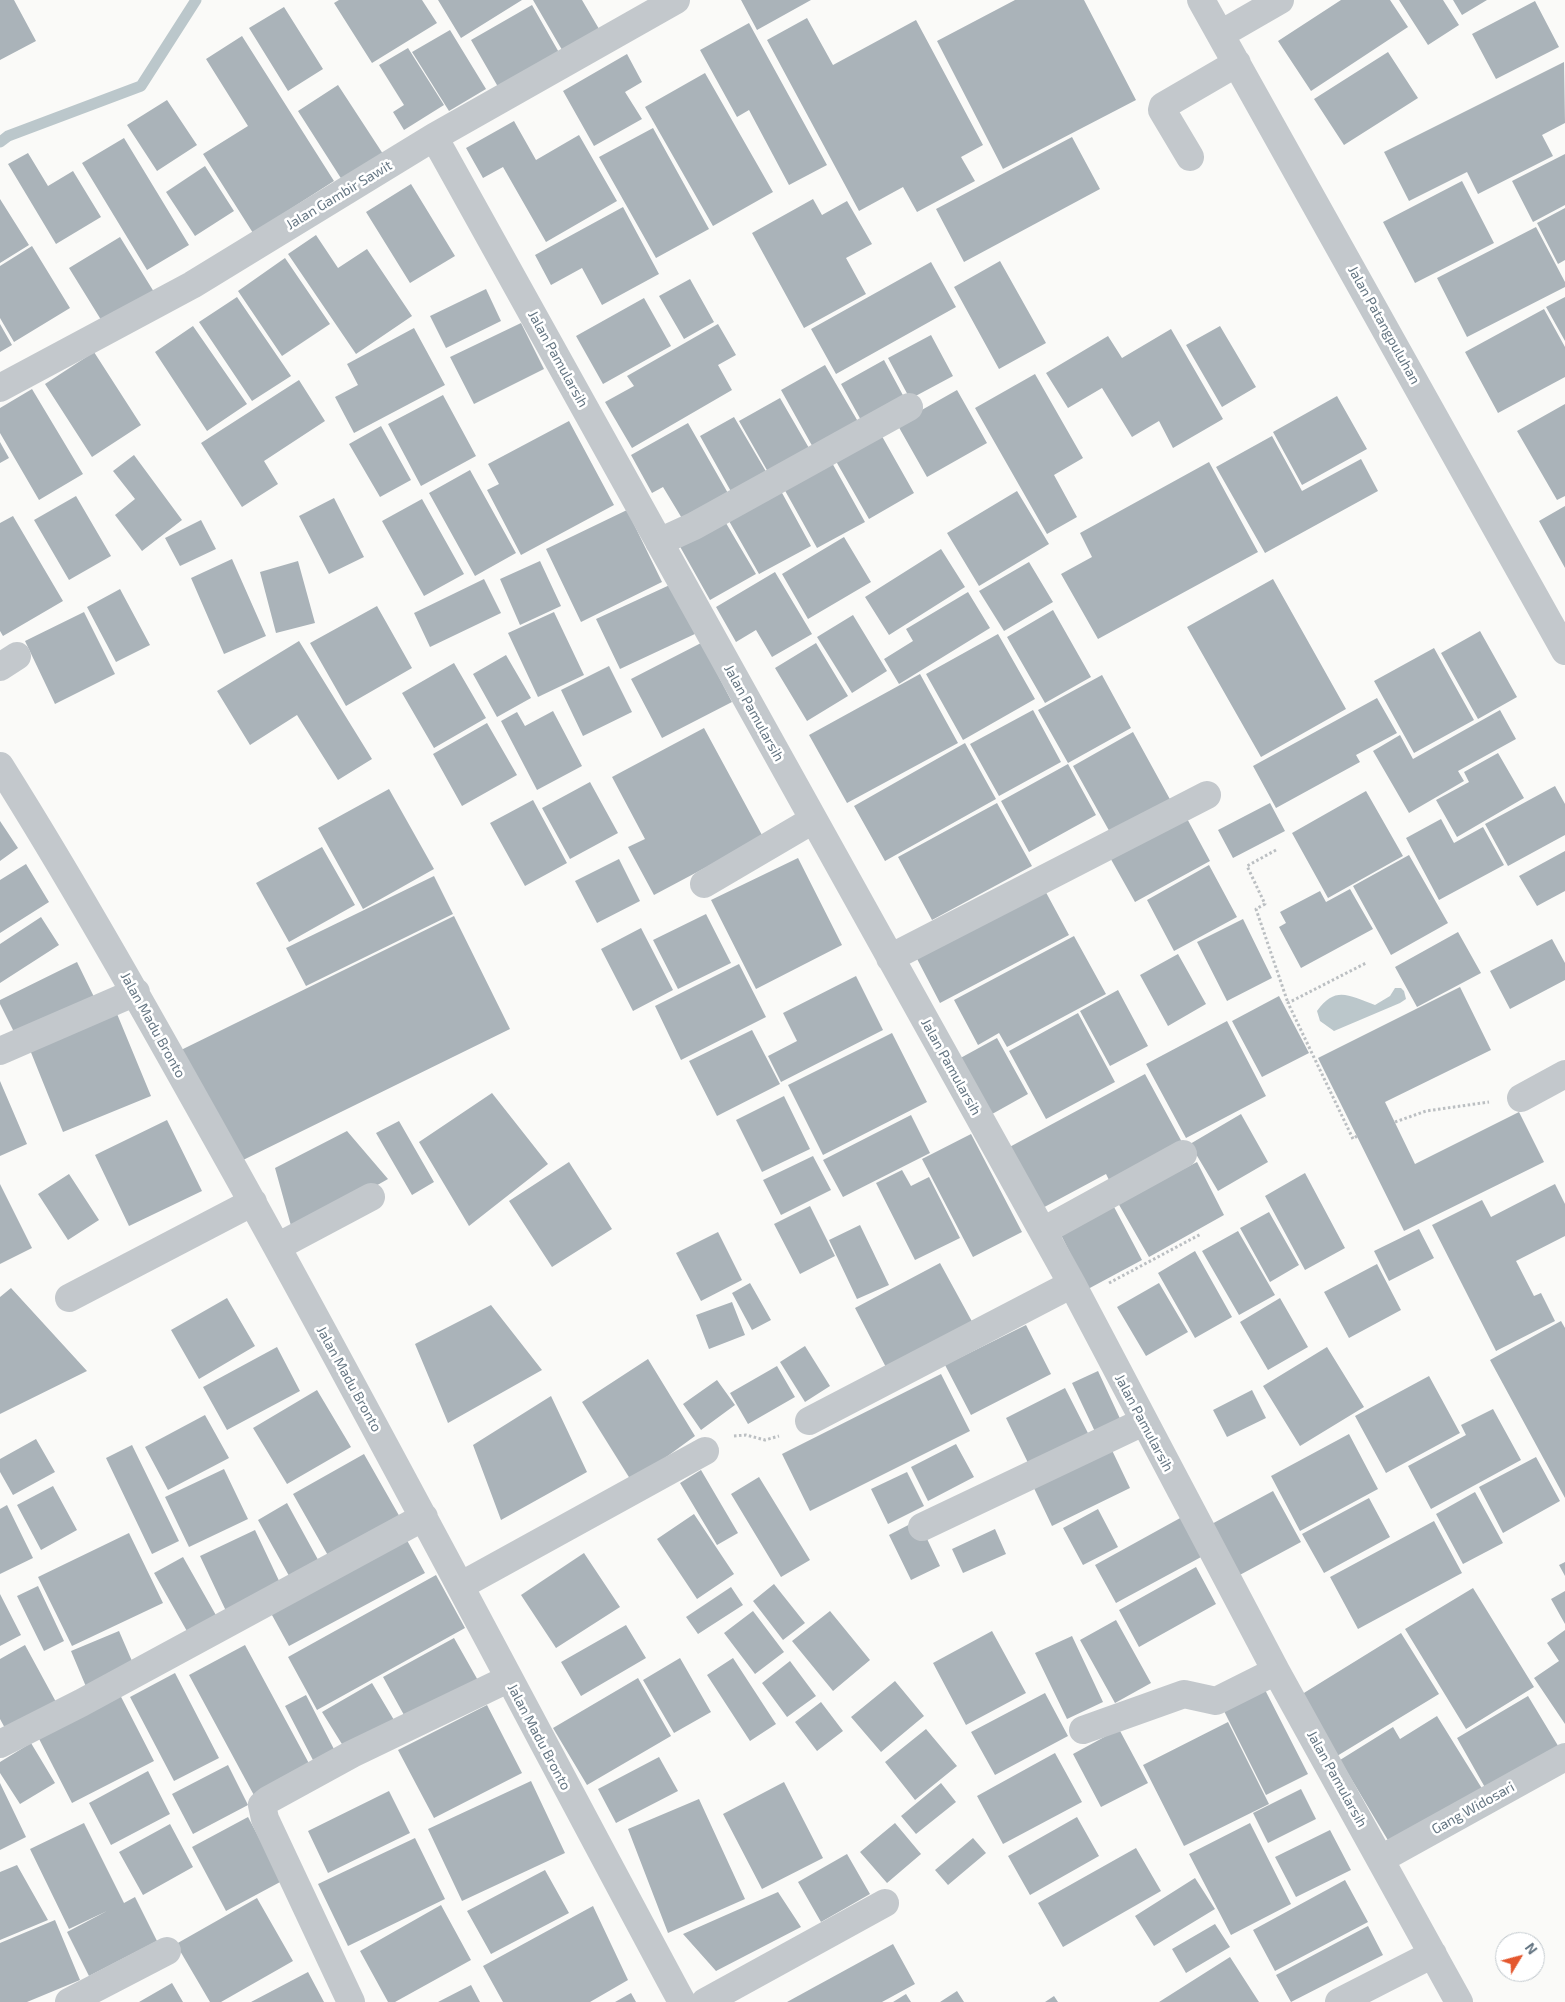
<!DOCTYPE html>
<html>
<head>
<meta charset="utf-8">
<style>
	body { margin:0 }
	#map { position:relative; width:1565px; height:2002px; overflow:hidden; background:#fafaf8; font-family:"Exo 2",sans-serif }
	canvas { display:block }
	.north { position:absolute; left:1495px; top:1932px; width:50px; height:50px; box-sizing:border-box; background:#fff; border:1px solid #c1c8cd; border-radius:50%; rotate:53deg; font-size:14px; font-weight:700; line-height:20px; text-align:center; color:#657683 }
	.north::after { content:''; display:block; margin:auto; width:18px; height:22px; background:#e4572e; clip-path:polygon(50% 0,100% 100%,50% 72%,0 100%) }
</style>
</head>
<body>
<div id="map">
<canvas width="1565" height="2002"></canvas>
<div class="north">N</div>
</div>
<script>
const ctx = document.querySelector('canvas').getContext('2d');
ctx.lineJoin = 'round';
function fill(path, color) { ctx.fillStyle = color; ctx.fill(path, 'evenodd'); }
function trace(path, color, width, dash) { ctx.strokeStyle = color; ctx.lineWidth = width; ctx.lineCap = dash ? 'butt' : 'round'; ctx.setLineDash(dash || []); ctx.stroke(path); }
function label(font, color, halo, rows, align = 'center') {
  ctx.font = font + ' "Exo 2",sans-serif'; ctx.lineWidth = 5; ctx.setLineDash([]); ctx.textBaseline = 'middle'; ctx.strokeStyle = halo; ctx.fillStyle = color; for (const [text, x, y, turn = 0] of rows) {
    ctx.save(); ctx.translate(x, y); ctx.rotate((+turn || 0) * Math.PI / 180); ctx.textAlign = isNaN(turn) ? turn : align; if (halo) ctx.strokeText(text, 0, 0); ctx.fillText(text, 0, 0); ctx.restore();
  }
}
fill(new Path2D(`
	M1395,988H1401L1404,991L1406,999L1400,1003L1334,1031L1320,1021L1317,1011C1336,985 1349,996 1375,1005L1390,996Z`), '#bbc7cb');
trace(new Path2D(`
	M0,142L8,136L141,86L196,0`), '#bbc7cb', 11);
fill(new Path2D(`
	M0,0H14L36,41L0,60Z
	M339,0H422L437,23L372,63L334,3Z
	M438,0H522L461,38Z
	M533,0H582L602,34L565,55Z
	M741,0H811L757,30Z
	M1015,0H1084L1136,100L1003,169L937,41Z
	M1341,0H1390L1408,27L1311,91L1278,41Z
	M1399,0H1443L1459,25L1428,45Z
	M1453,0H1487L1462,15Z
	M1535,1L1559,47L1496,79L1472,34Z
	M532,5L561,56L501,92L471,40Z
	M284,7L323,69L288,91L249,28Z
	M807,18L833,65L916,20L983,145L961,157L975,181L917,212L903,187L859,211L767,40Z
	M749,23L827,165L789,185L749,110L737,117L700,50Z
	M450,30L486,89L449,111L412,52Z
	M242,36L334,181L253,233L203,154L248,126L206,59Z
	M408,48L444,105L404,130L393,112L404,105L379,65Z
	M1388,52L1418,98L1344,145L1314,99Z
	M627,54L642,82L625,92L642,119L594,146L563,91Z
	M1564,62L1565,123L1542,135L1553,156L1478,194L1467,172L1409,201L1384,152Z
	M705,73L773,192L713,226L645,107Z
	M338,85L385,157L344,183L298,111Z
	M167,100L197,145L157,171L127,125Z
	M514,121L536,160L579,135L617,201L546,242L503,167L483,178L466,148Z
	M653,128L709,229L656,258L599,157Z
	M1072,137L1100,189L964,262L936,209Z
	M124,138L189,245L147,270L82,163Z
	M28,153L48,186L73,171L101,217L56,244L8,164Z
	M1565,154V205L1533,222L1512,181Z
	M205,166L234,211L195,236L166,192Z
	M1462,181L1494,243L1415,283L1383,222Z
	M411,184L455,256L410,283L366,212Z
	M0,199L29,245L0,263Z
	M813,199L822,215L847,201L872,244L846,258L866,294L804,328L752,233Z
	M623,207L659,274L602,305L582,268L551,285L535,255Z
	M1565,208V260L1558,264L1537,223Z
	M1536,227L1565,282V287L1467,337L1437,278Z
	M316,235L338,268L367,249L412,316L356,354L288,254Z
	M120,237L154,292L103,323L69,268Z
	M32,246L70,308L14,342L0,318V266Z
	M285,258L330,324L282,356L238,291Z
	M1000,261L1046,343L999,369L954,287Z
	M931,262L956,307L836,374L811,329Z
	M690,279L714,322L684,339L659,296Z
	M486,289L501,321L446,348L430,316Z
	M237,297L291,376L252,401L199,322Z
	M1565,297V341L1546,307Z
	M644,298L671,346L603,384L576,336Z
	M1544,309L1565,347V377L1498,413L1465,352Z
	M521,323L544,369L474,404L450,357Z
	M0,324L12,345L0,352Z
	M718,324L736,355L718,365L732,390L632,448L605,402L634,386L627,376Z
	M193,326L247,404L207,431L155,352Z
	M1220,326L1256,387L1222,407L1186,345Z
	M414,328L445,385L354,433L335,397L358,385L347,364Z
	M1171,329L1223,419L1173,448L1159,421L1132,437L1102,388L1068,408L1046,373L1108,336L1122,358Z
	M931,335L953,376L910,399L888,358Z
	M94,352L141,425L92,457L45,384Z
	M884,360L905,399L862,422L841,384Z
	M825,365L860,425L815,451L781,390Z
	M1035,374L1083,458L1054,475L1077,517L1047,534L975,408Z
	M299,380L325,421L264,461L278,484L242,507L201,443Z
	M32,389L83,474L39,500L0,433V408Z
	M957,390L987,443L927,477L897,424Z
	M443,395L476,456L421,486L388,424Z
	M1337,396L1367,449L1302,485L1273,432Z
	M780,398L813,455L772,479L739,421Z
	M1565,404V496L1557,500L1517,431Z
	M734,417L768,475L733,495L700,436Z
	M569,421L614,505L521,555L487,490L499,484L488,464Z
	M688,423L729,495L683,520L663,487L652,493L631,455Z
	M381,426L411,480L380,497L349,444Z
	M879,431L914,493L869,519L833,456Z
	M1272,436L1302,491L1361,459L1378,491L1265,553L1216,467Z
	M0,442L9,458L0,463Z
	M134,455L182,520L142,551L115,515L135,499L113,471Z
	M831,461L865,522L817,548L783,487Z
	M1209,462L1258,552L1098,639L1061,574L1092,557L1080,533Z
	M470,470L516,553L475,576L429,493Z
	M781,491L811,546L759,574L729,521Z
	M1017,491L1049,544L979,586L947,533Z
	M76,496L111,556L69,580L34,520Z
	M334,498L364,557L329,574L299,516Z
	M422,499L464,574L424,596L382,521Z
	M1565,506V568L1539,521Z
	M627,510L662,582L581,622L546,549Z
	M13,516L63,601L3,636L0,631V523Z
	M723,518L756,574L710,600L678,543Z
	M201,520L216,549L180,566L165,538Z
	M844,537L871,582L808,619L782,574Z
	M941,549L965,587L889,635L865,597Z
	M232,559L266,636L224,654L191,578Z
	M298,561L315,623L276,633L260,572Z
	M540,561L561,606L520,625L500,579Z
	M1029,562L1053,602L1004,631L979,591Z
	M775,572L812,634L772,657L756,630L736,642L716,607Z
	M484,579L501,613L430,647L414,613Z
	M1273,579L1346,709L1261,757L1187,627Z
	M674,583L697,633L620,669L596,619Z
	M120,589L150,645L116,662L87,607Z
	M968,592L990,628L899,684L884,659L913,641L906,629Z
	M377,606L412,668L346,706L310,643Z
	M1053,610L1091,677L1045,703L1007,637Z
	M84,612L115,674L55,704L25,641Z
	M554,612L584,675L538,697L508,633Z
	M853,615L887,671L852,693L817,637Z
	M1480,631L1517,697L1478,719L1441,653Z
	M998,634L1035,699L963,740L926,674Z
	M299,641L372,759L338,780L297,715L250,745L217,691Z
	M701,643L732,702L662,738L631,679Z
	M816,643L848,696L807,721L775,668Z
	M1434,648L1474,720L1414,753L1374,681Z
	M506,655L531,698L497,717L473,674Z
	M454,663L486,718L434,748L402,693Z
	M609,666L632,712L583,736L561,690Z
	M920,674L958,743L847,803L809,735Z
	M1102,675L1131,728L1068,763L1038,710Z
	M1377,698L1397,733L1356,755L1360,762L1276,808L1253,766Z
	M1033,710L1061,762L999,796L970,744Z
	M1500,710L1516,739L1458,771L1464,781L1409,813L1373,751L1400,735L1413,759Z
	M553,711L582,766L537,790L501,721L517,712L525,726Z
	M487,723L517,775L462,806L433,754Z
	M704,728L763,837L654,895L628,847L645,839L612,777Z
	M1133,732L1172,803L1112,836L1073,766Z
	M965,743L996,799L885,861L854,806Z
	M1498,753L1524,798L1457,837L1436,800L1469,782L1464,772Z
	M1068,764L1096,815L1029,852L1001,801Z
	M590,782L618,833L570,859L542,808Z
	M1555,786L1565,804V835L1508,866L1485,824Z
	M389,789L434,869L363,909L318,828Z
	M1366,791L1403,856L1328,898L1292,833Z
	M533,800L567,863L525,886L490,823Z
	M997,803L1032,866L932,920L898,857Z
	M1270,803L1285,831L1233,858L1218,830Z
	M1184,813L1210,861L1135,902L1108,854Z
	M1441,819L1454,843L1483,827L1504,865L1439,900L1406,838Z
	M0,821L18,848L0,861Z
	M322,847L355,905L289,942L256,883Z
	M1565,851V891L1537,906L1519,876Z
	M1409,855L1448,923L1391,955L1353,886Z
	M798,858L842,945L756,989L711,900Z
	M619,859L640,901L597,923L575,881Z
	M26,864L49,902L0,933V880Z
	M1209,865L1237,917L1174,951L1147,900Z
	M434,876L453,914L306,986L286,948Z
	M1042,885L1069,935L940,1003L914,953Z
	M1350,889L1373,929L1301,968L1279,927L1286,923L1280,912L1320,891L1326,902Z
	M706,914L731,963L678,989L653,940Z
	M454,916L510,1029L237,1163L181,1050Z
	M41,917L59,945L0,983V944Z
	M1243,919L1272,978L1227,1001L1197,942Z
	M641,928L673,990L633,1011L601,949Z
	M1458,932L1481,973L1417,1007L1395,967Z
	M1074,936L1106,994L1007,1047L999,1033L978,1045L954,1000Z
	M1552,939L1565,963V980L1510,1009L1490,971Z
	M1178,954L1206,1004L1168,1026L1140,975Z
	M77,962L97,1003L18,1040L0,1004V1000Z
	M739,964L766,1017L681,1060L655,1006Z
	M856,976L883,1030L781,1082L768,1056L797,1041L783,1013Z
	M1460,987L1491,1050L1385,1102L1415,1164L1519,1112L1544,1162L1404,1231L1318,1058Z
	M1118,990L1148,1046L1110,1066L1080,1011Z
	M1279,996L1309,1053L1262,1077L1232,1021Z
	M115,1009L151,1096L63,1132L28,1045Z
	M1078,1013L1115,1082L1046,1119L1009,1051Z
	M1227,1021L1266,1096L1186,1138L1146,1064Z
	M752,1030L780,1084L717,1116L689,1061Z
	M892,1033L927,1102L823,1155L788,1085Z
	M997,1038L1028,1094L985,1118L955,1061Z
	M1145,1074L1183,1144L1110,1182L1106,1174L1037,1211L1004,1150Z
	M0,1081L27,1144L0,1156Z
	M492,1093L548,1164L469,1226L419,1142Z
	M784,1096L810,1149L762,1172L736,1120Z
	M1241,1114L1268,1162L1218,1191L1190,1144Z
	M911,1115L930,1153L843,1197L823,1160Z
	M167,1120L202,1191L129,1226L95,1155Z
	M399,1121L434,1182L412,1195L376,1133Z
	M347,1131L388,1179L293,1233L275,1168Z
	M971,1134L1022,1232L973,1257L922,1159Z
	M813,1156L831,1190L781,1215L763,1180Z
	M569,1162L612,1229L552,1267L509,1201Z
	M1197,1162L1224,1215L1149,1257L1118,1203Z
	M902,1170L911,1186L929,1177L960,1238L915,1260L876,1183Z
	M1305,1173L1345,1248L1305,1270L1265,1196Z
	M69,1174L99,1220L68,1240L38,1194Z
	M0,1184L32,1248L0,1264Z
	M1555,1184L1565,1204V1236L1516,1261L1534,1296L1541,1293L1555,1321L1496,1351L1432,1225L1482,1200L1491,1217Z
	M1113,1205L1142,1260L1088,1289L1059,1231Z
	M810,1206L835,1256L800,1274L774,1224Z
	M1269,1212L1299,1265L1270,1282L1240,1228Z
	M860,1225L889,1285L857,1299L829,1240Z
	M1419,1229L1434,1258L1389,1281L1374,1251Z
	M1238,1231L1275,1295L1239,1315L1202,1251Z
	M718,1232L742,1280L701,1301L676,1253Z
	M1195,1251L1232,1317L1195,1338L1158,1273Z
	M940,1263L975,1327L889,1373L855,1308Z
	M1377,1264L1401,1310L1349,1338L1324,1292Z
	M750,1283L771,1320L752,1330L732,1293Z
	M1159,1283L1188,1332L1146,1356L1117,1307Z
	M11,1288L87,1371L0,1414V1297Z
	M227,1298L255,1346L199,1379L171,1330Z
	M1280,1298L1308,1347L1268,1370L1240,1322Z
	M732,1302L745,1335L709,1349L696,1315Z
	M491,1305L542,1370L448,1423L415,1344Z
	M1561,1321L1565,1328V1498L1490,1360Z
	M1026,1325L1051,1374L971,1415L945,1365Z
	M805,1346L830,1386L805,1402L780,1362Z
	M277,1347L300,1391L227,1430L203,1387Z
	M1327,1347L1364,1407L1300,1446L1263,1386Z
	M648,1359L695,1436L632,1482L582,1402Z
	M777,1366L795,1397L748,1424L730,1393Z
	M1098,1371L1123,1425L1098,1438L1072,1383Z
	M941,1374L970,1431L810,1511L782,1454Z
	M1429,1376L1460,1433L1386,1473L1355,1416Z
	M717,1380L735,1405L701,1430L683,1404Z
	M1065,1388L1091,1439L1031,1469L1006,1418Z
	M317,1390L351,1447L287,1484L253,1428Z
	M1252,1390L1266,1418L1227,1437L1213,1410Z
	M551,1396L587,1472L501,1520L473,1445Z
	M1493,1409L1521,1460L1431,1509L1408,1466L1466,1435L1461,1425Z
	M205,1415L229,1458L168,1490L145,1447Z
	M1349,1434L1378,1489L1300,1531L1271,1476Z
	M36,1439L55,1472L13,1495L0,1472V1459Z
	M956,1444L974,1477L928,1501L911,1467Z
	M132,1445L179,1541L152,1554L106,1458Z
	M1110,1446L1130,1488L1052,1526L1032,1484Z
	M364,1454L401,1519L330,1559L293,1494Z
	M1536,1457L1560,1501L1503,1533L1479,1487Z
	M224,1469L248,1519L189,1547L165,1497Z
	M701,1470L738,1533L717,1545L680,1483Z
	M907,1472L924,1506L888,1524L871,1489Z
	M759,1477L810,1560L781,1577L731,1494Z
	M53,1486L77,1530L41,1550L17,1505Z
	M1273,1491L1301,1542L1236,1577L1208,1526Z
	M1475,1492L1503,1543L1463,1564L1436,1514Z
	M1369,1498L1390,1537L1324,1573L1302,1534Z
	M287,1503L322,1567L293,1583L258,1520Z
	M7,1505L33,1558L0,1574V1509Z
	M1098,1509L1118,1547L1083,1565L1063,1528Z
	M694,1514L734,1574L697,1599L657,1539Z
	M1182,1517L1203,1556L1116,1603L1095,1565Z
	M918,1520L940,1566L911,1580L889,1535Z
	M1434,1521L1462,1573L1358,1629L1330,1577Z
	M995,1529L1006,1554L963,1573L952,1549Z
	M255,1530L281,1585L226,1611L200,1556Z
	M129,1533L163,1603L72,1646L38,1577Z
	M403,1533L425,1573L289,1646L267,1606Z
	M584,1553L620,1607L556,1648L521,1595Z
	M183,1557L217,1617L188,1633L154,1573Z
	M1565,1562V1576L1559,1565Z
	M1196,1567L1216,1604L1139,1647L1119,1610Z
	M436,1575L465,1628L317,1710L288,1657Z
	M774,1584L805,1623L783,1640L753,1601Z
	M38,1586L64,1641L44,1651L17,1596Z
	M731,1587L743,1605L698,1634L686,1617Z
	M1473,1588L1534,1687L1466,1729L1405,1629Z
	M1565,1591V1624L1551,1599Z
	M0,1594L21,1635L0,1646Z
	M753,1611L784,1652L755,1674L724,1633Z
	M830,1611L870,1660L833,1691L792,1641Z
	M1116,1620L1151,1683L1115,1703L1080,1640Z
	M626,1625L646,1658L581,1696L561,1662Z
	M1565,1630V1724L1534,1678L1559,1661L1547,1643Z
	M119,1631L135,1668L87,1689L71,1651Z
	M992,1631L1026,1693L966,1725L933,1663Z
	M1401,1633L1439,1694L1337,1756L1299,1696Z
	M1072,1636L1103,1702L1067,1719L1035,1653Z
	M454,1638L480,1684L409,1724L383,1677Z
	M25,1645L56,1702L6,1730L0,1719V1659Z
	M245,1645L312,1769L256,1799L189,1675Z
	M680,1658L711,1712L674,1733L643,1680Z
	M733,1658L776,1724L750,1741L707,1675Z
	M790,1661L816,1696L787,1717L762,1683Z
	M175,1673L219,1758L174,1781L130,1697Z
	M638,1678L671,1736L587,1785L553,1728Z
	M895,1681L924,1716L881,1752L851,1717Z
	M1261,1682L1308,1774L1266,1795L1220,1703Z
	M372,1683L394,1720L345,1749L322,1712Z
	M117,1689L154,1761L72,1803L35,1731Z
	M1045,1693L1068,1736L995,1775L971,1732Z
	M306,1695L336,1753L315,1764L285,1706Z
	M1528,1696L1560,1749L1487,1791L1457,1738Z
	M821,1702L843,1731L817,1751L795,1722Z
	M487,1705L522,1773L434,1818L398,1750Z
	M1437,1716L1486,1795L1389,1842L1340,1760L1393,1727L1400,1739Z
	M1228,1722L1269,1804L1184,1846L1143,1765Z
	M926,1729L957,1766L915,1800L885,1762Z
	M1119,1729L1148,1783L1101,1807L1073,1754Z
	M31,1743L55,1783L20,1804L0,1773V1762Z
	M1055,1753L1082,1802L1003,1844L977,1796Z
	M659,1757L678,1791L616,1823L598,1789Z
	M228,1765L248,1805L193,1834L172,1794Z
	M148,1771L170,1814L111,1845L89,1803Z
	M531,1781L565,1853L462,1901L428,1829Z
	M784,1782L823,1858L762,1889L723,1814Z
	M0,1783L26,1837L0,1850Z
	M941,1783L956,1802L916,1834L901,1816Z
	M1301,1789L1316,1819L1268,1843L1253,1813Z
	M389,1791L410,1833L328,1873L308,1831Z
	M699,1799L745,1899L668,1933L628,1829Z
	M248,1817L282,1881L226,1911L192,1847Z
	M1077,1817L1099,1856L1030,1895L1008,1856Z
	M84,1823L124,1903L135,1897L157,1941L89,1976L67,1932L107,1911L69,1929L30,1849Z
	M895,1823L921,1854L887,1883L860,1852Z
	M1250,1823L1291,1904L1231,1935L1189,1854Z
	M170,1824L193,1867L143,1895L119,1852Z
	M1330,1830L1351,1870L1296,1897L1275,1857Z
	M415,1838L445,1899L348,1946L318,1884Z
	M973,1838L986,1853L948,1885L935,1870Z
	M1136,1848L1161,1891L1063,1947L1038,1903Z
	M847,1854L870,1894L821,1922L798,1882Z
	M17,1865L48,1920L0,1940V1872Z
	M545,1870L569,1913L491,1954L467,1911Z
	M1195,1878L1215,1909L1154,1946L1135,1916Z
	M1345,1880L1368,1922L1275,1971L1253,1930Z
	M778,1892L801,1927L716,1971L683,1934Z
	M257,1898L293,1961L221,2002H210L176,1944Z
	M441,1905L471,1960L395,2002H388L360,1951Z
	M593,1906L628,1980L590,2002H503L483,1966Z
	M55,1920L80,1980L27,2002H0V1943Z
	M1215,1924L1230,1947L1186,1973L1172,1949Z
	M1368,1926L1383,1955L1291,2002L1276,1975Z
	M893,1944L915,1984L882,2002H787Z
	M1230,1957L1259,2002H1159Z
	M308,1972L324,2002H251Z
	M172,1983L183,2002H139Z
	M471,1985L480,2002H438Z
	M957,1991L964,2002H940Z
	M631,1993L636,2002H615Z
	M906,1994L911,2002H893Z
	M1054,1996L1058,2002H1045Z`), '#aab3b9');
trace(new Path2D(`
	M1276,850L1247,866L1265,904L1256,909L1288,1003
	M1395,1122L1426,1111L1489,1102
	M1357,1136L1353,1139L1288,1003L1366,963
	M1109,1283L1201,1234
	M734,1436L746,1435L765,1440L779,1436`), '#bbbfc2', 3, [2.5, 2.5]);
trace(new Path2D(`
	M1201,0L1565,651
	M1221,34L1280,0
	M434,137L1072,1284L1276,1671L1459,2002
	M1190,157L1162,110L1163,106L1237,63
	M0,388L192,285L434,137L676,0
	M659,542L694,526L909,407
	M0,667L17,656
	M0,766C83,898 159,1035 235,1171C388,1446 533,1725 682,2002
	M704,884L813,820
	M890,958L1207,795
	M0,1051L136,992
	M1521,1098L1565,1074
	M1043,1231L1183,1154
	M277,1247L371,1197
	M69,1298L253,1202
	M809,1421L1072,1284
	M922,1527L1143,1422
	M460,1586L705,1451
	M1083,1730L1184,1694L1216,1701L1276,1671
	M0,1744L81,1703L424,1517
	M1381,1859L1565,1757
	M69,2002L167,1951
	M351,2002L265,1819L262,1805L268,1800L352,1754L508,1679
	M705,2002L885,1903
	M1339,2002L1433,1954`), '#c3c8cc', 28);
label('14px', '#657683', '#fff', [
	["Jalan Gambir Sawit",339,195,-31],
	["Jalan Patangpuluhan",1384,325,61],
	["Jalan Pamularsih",558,359,61],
	["Jalan Pamularsih",754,713,61],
	["Jalan Madu Bronto",153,1025,61],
	["Jalan Pamularsih",951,1067,61],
	["Jalan Madu Bronto",349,1379,61],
	["Jalan Pamularsih",1144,1423,62],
	["Jalan Madu Bronto",539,1737,62],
	["Jalan Pamularsih",1337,1779,61],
	["Gang Widosari",1473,1808,-29]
]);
</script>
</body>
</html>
